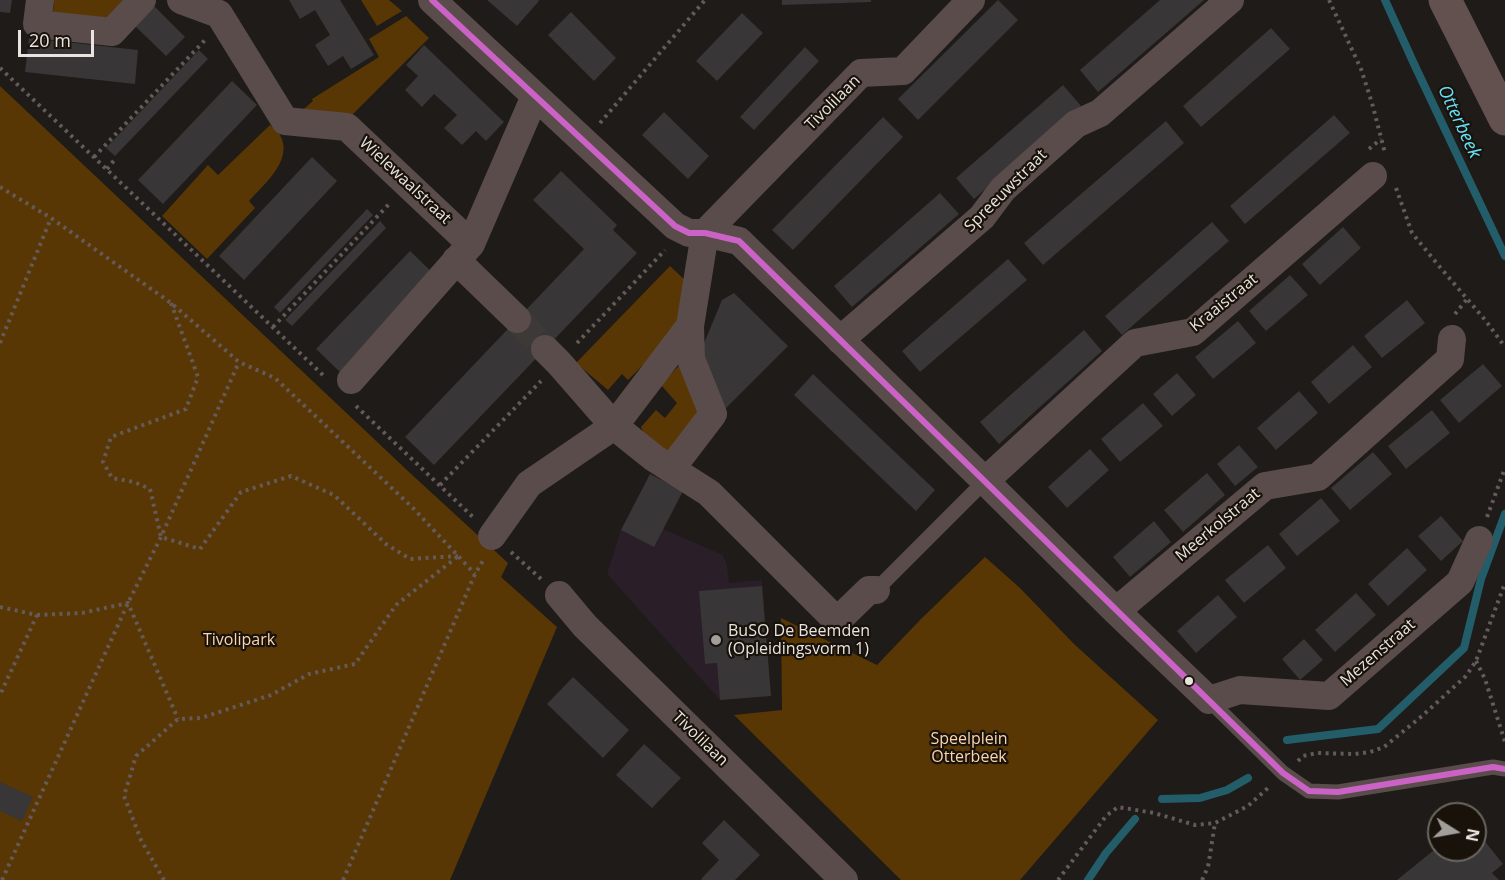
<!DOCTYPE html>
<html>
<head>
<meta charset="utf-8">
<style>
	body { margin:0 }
	#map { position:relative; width:1505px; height:880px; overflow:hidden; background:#1e1b18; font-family:"Open Sans",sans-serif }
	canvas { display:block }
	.north { position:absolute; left:1427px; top:802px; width:60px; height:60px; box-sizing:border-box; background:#19120b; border:2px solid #6c6660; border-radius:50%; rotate:101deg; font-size:16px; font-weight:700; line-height:24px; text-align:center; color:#e9e4df }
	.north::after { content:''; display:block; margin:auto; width:21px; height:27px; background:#a29e99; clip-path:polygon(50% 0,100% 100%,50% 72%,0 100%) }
	.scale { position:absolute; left:18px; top:30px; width:76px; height:27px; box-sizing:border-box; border:3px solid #e9e4df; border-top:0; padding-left:8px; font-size:18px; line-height:21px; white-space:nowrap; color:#e9e4df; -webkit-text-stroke:4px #19120b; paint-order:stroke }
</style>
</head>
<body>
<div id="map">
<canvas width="1505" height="880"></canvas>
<div class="north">N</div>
<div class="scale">20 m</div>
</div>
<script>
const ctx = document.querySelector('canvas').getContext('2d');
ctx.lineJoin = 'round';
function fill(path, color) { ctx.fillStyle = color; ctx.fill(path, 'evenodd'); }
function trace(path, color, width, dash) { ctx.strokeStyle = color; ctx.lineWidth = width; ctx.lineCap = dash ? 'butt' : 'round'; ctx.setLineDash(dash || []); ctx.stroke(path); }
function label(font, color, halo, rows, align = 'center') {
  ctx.font = font + ' "Open Sans",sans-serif'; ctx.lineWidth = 4.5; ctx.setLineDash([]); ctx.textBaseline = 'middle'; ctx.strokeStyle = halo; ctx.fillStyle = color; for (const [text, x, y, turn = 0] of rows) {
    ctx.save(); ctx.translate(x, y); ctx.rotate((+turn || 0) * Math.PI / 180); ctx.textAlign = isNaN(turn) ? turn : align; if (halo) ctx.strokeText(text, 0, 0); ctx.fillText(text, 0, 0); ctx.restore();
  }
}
fill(new Path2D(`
	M650,474L683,491L663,529L723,555L727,565L729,583L762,580L771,696L720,700L607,574L621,530Z`), '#2a1e29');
fill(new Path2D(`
	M54,0H123L108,19L53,13Z
	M361,0H389L402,11L377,26Z
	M406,16L429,38L353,114L299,113L313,101L312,99L379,57L369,39Z
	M0,86L409,472L508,563L501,577L557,627L450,880H0Z
	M270,125C273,128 279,131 280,135C294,160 264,184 249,201L255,208L207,259L162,216L208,165L218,175Z
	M670,266L688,283L681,327L628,380L622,374L608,390L576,363Z
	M686,358L703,411L666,454L649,445L641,427L656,410L665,418L677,403L661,385Z
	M985,557L1020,588L1074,644L1158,720L1020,880H901L734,715L782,710L781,618L877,665L921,619Z`), '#593704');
trace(new Path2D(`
	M1385,0L1415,66L1505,256
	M1287,740L1378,729L1464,648L1481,579L1505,514
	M1162,799L1200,798L1227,790L1248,778
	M1088,880L1106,853L1135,819`), '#225d69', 8);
fill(new Path2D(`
	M0,0H12L10,13L0,12Z
	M289,0H340L374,55L351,69L343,56L328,66L315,45L330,35L315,10L300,19Z
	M487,0H538L539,1L517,26Z
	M782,0H871V2L782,5Z
	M998,0L1018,20L918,120L898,99Z
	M1160,0H1204L1098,92L1080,70Z
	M151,3L185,37L166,56L132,23Z
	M571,12L616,58L594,81L548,35Z
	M742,13L763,33L717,81L696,61Z
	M1271,28L1290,49L1201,127L1183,106Z
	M29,38L138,50L135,84L25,72Z
	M424,45L504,122L486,141L476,131L462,145L444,128L457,115L444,103L434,94L422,107L405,90L418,76L406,65Z
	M805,47L819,61L754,130L740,117Z
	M199,50L208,59L115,156L106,148Z
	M232,81L257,105L163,204L138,180Z
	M1063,85L1081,106L974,199L956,178Z
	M664,112L709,156L688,179L642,135Z
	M1334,115L1350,133L1245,224L1230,206Z
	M883,117L903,137L793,250L772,230Z
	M1166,121L1184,143L1043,265L1024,243Z
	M312,157L337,181L244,280L219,256Z
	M561,171L617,225L613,230L637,253L434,465L405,437L584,249L533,200Z
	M940,193L959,214L852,307L834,286Z
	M367,209L373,215L280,313L274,307Z
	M380,221L386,228L292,326L285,320Z
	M1212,222L1229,241L1122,335L1105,316Z
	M1343,227L1361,248L1320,285L1302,264Z
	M410,251L435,275L341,373L316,349Z
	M1008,259L1027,280L920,372L902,351Z
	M1290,275L1308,295L1266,331L1249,311Z
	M734,293L788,346L720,414L697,360L722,300Z
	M1407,300L1425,323L1382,358L1364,336Z
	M1238,321L1256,343L1213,379L1195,357Z
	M1084,330L1102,351L999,444L980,422Z
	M1353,345L1372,367L1329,404L1311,382Z
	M1483,364L1502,386L1459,423L1440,400Z
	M1177,373L1196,395L1172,416L1153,394Z
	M813,374L935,490L916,511L794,395Z
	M1299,391L1318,413L1276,450L1257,428Z
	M1143,403L1163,426L1120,462L1101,439Z
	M1432,410L1450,433L1406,469L1388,446Z
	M1239,445L1258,467L1235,486L1217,464Z
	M1090,449L1109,470L1067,508L1048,487Z
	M1373,452L1392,474L1350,510L1331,488Z
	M1207,473L1225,495L1183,532L1164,510Z
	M650,474L683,491L654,547L621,530Z
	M1321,498L1340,521L1297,556L1279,534Z
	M1441,516L1463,541L1441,561L1418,536Z
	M1154,521L1171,542L1130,577L1113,557Z
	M1268,545L1286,568L1244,603L1225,580Z
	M1407,548L1427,570L1388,606L1368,584Z
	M762,586L771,696L720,700L717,663L705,664L699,591Z
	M1356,593L1376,615L1335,652L1315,630Z
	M1218,595L1237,617L1196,653L1177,631Z
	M1304,639L1323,660L1300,680L1282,659Z
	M573,677L629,730L603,758L547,704Z
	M644,744L681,778L652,808L616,775Z
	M0,782L33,797L22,821L0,811Z
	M724,820L760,855L735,880H702L701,879L719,860L702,843Z
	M1475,829L1503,864L1492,873L1499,880H1397L1439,846V850H1475Z`), '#383636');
trace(new Path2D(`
	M517,319L545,349`), '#3c3936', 28, [28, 14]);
trace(new Path2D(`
	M1329,0L1361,69L1372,103L1385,153
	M0,68L324,376
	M600,123L705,0
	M1369,149L1381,139
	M94,157L205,40
	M107,169L116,158
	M0,187L51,218L171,303L239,362L275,378L413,508L475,574
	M1396,188L1412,233L1439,266L1486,321L1505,347
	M171,303L198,377L186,409L111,437L103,462L112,478L134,482L150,489L161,537L200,549L241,492L291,476L334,495L386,544L410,559L458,556
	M1455,314L1467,299
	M273,327L390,203
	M0,343L51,218
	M577,343L665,250
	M356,406L474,518
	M440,485L541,381
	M1487,517L1505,468
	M511,552L541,579
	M0,607L37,615L0,695
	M37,615L82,613L128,603L178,719
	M1476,661L1485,679L1505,742
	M1298,761L1303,756L1317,753L1355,754L1370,752L1384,747L1422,716L1466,676L1476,661L1505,583
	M2,880L128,603L161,537L239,362
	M164,880L141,840L124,796L136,756L178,719L201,718L271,695L309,674L355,664L396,605L457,557
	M343,880L475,574L484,559
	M1058,880L1106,816L1118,807L1154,813L1195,825L1215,823L1248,806L1270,786
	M1202,880L1208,867L1215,823`), '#645a59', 4, [3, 4.5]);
trace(new Path2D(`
	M876,590L985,481
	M1209,700L1283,773L1309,791L1338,792L1493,767L1505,769`), '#5a4c4a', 15);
trace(new Path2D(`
	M40,0L37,24L112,32L142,0
	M181,0L219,14L285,121L347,127L471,244L351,380
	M432,0L675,226L689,233H705L739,241L985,481L1116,611L1209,700L1240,690L1329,696L1460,582L1479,540
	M471,244L535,96
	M456,260L517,319
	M840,340L982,217L1003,189L1076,124L1100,113L1230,0
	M545,349L559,363L614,426L654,458L709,493L837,621L869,590H876
	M671,469L713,414L691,359L690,326
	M985,481L1135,343L1193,332L1373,176
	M492,536L529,484L614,426L690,326L705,233L861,73L903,71L971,0
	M559,595L585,626L844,880
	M1116,611L1265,486L1318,477L1450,359L1452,339`), '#5a4c4a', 28);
trace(new Path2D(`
	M1445,0L1505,119`), '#62514f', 33);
trace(new Path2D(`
	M432,0L675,226L689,233H705L739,241L1283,773L1309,791L1338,792L1493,767L1505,769`), '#cb63c6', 6);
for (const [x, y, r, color] of [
	[716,640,6,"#a29e99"],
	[1189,681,5,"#e9e4df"]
]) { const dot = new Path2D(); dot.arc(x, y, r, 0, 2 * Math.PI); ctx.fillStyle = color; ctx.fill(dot); trace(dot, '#19120b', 2); }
label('16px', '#e9e4df', '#19120b', [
	["Tivolilaan",833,103,-45],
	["Wielewaalstraat",405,181,43],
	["Spreeuwstraat",1006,191,-45],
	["Kraaistraat",1224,303,-39],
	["Meerkolstraat",1218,525,-40],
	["Mezenstraat",1378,653,-41],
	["Tivolilaan",700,739,44]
]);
label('16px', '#e9e4df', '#19120b', [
	["BuSO De Beemden",728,631],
	["(Opleidingsvorm 1)",728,649]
], 'left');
label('16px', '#fbd4ab', '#19120b', [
	["Tivolipark",239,640],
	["Speelplein",969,739],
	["Otterbeek",969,757]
]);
label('italic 18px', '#66e1fd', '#19120b', [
	["Otterbeek",1459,122,65]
]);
</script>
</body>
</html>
